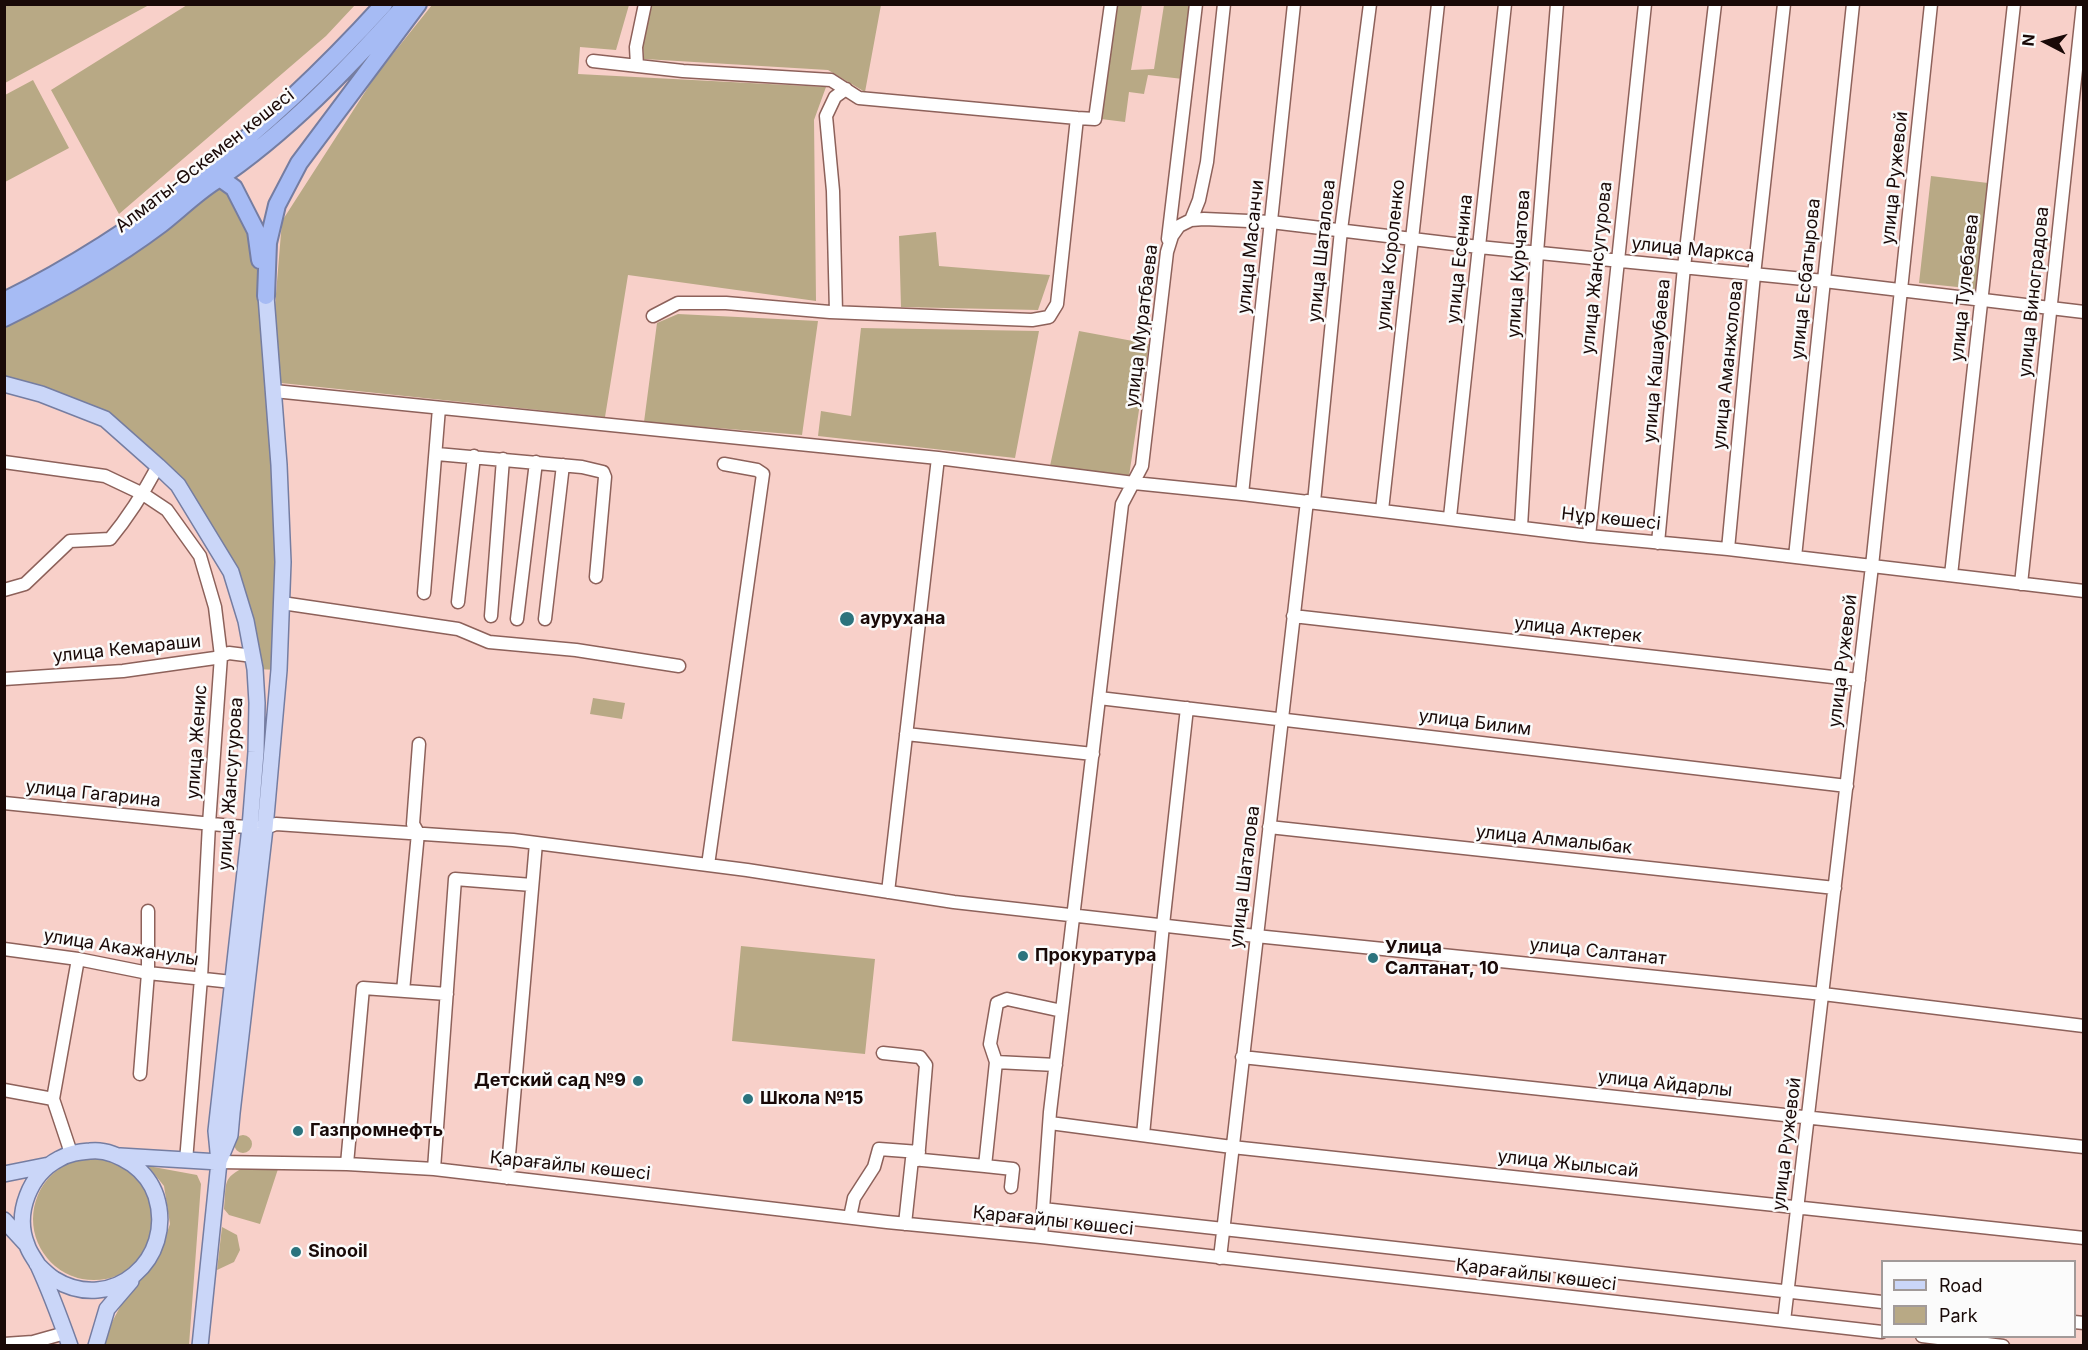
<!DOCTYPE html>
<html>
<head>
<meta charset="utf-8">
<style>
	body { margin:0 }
	#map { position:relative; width:2088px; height:1350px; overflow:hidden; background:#f8d0c9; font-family:Inter,sans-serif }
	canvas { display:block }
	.frame { position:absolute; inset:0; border:6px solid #190907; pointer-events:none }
	.legend { position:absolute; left:1881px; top:1260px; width:195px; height:78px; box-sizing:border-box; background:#fbfbfb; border:2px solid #a19a99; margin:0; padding:8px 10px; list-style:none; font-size:18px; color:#190907 }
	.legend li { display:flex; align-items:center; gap:12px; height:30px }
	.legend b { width:30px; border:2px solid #a19a99 }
	.north { position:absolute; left:2016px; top:12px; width:60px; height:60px; -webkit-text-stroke:4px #fbfbfb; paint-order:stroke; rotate:276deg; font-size:16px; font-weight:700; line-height:24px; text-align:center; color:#190907 }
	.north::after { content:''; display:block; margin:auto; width:21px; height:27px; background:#190907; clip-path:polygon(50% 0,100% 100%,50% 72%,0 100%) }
</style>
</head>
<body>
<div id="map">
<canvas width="2088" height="1350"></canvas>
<div class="frame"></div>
<ul class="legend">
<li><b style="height:8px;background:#cad6f8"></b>Road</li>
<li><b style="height:16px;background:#b8a985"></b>Park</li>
</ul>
<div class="north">N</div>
</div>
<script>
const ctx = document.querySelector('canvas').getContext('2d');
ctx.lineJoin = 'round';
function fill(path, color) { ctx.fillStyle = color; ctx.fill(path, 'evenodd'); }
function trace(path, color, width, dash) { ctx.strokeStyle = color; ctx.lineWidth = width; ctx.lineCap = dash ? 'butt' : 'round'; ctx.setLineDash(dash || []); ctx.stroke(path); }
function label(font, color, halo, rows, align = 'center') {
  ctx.font = font + ' Inter,sans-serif'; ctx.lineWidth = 5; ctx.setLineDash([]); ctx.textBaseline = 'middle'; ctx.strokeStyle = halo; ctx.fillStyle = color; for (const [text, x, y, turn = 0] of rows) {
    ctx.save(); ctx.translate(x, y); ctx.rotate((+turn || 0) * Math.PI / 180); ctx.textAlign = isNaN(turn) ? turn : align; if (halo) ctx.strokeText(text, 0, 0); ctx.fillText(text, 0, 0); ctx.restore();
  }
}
fill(new Path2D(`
	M5,4H149V5L5,83Z
	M652,4L881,5L865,92L828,70L644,59L643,46Z
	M187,5H355L326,36L119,214L51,90Z
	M432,5H629L616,50L580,47L578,74L826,87L814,120L816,301L628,275L605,417L281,383L275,306L282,221L376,75Z
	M1116,5H1142L1131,70L1154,69L1164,5H1190L1183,79L1148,75L1144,94L1129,92L1125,122L1101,119Z
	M33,80L69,148L5,182V95Z
	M1931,176L1988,183L1976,289L1919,283Z
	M227,182L254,228L266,296L279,670L255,669L231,572L169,477L105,419L5,385V321Z
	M936,232L939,266L1050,275L1038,310L901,307L899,236Z
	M678,314L818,321L802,435L644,422L657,323Z
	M861,328L1039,331L1015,458L818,436L821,411L851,416Z
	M1079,331L1149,344L1129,476L1050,466Z
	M593,698L625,703L622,719L590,714Z
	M741,946L875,959L865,1054L732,1041Z
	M234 1144a9 9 0 1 1 18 0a9 9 0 1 1-18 0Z
	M33 1219a61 61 0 1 1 122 0a61 61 0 1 1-122 0Z
	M148,1166L197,1175L201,1184L189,1345L103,1346L104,1337L127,1294L157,1261L170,1224L164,1186Z
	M247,1166L278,1169L260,1224L229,1215L224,1209C227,1183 221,1178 247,1166Z
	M222,1227L237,1235L240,1250L234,1262L217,1270Z`), '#b8a985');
const minor = new Path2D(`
	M593,61L683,71L831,80L859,98L1077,118
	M637,66L636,47L645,4
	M1191,220L1204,219L1271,222L1479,247L1824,281L2084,312
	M1168,239L1196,4
	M836,312L833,191L826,116L835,97L846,89
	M653,316L678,303H726L830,312L1032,320L1049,317L1057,304L1077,118L1095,119L1111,4
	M274,391L938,458L1134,483L1242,494L1589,536L1728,549L2084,591
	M437,454L582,467L603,472L605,477L596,577
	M4,462L105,476L143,494L167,510L200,556L215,607L221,656L209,824L201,978L186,1161
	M1242,494L1294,4
	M1314,502L1341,230L1370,4
	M1382,510L1438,4
	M1450,517L1505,4
	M1521,527L1537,253L1557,4
	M1589,536L1645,4
	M1658,543L1684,267L1715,4
	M1728,549L1754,275L1784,4
	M1795,557L1853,4
	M1951,575L2014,4
	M2021,584L2083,4
	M4,590L25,584L70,541L110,539C129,516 144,492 158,466
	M424,593L439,408
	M458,602L474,456
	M282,603L458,629L489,642L576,650L679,666
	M491,616L503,459
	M1293,616L1859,680
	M517,619L536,462
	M545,619L563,465
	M4,679L123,671L215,658L229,653L253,656
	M1099,698L1847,786
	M906,734L1093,754
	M4,803L232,826L265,828L276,824L513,840L747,870L954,902L1256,936L1823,994L2084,1026
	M1269,827L1835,888
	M708,865L763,474L757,470L724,464
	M888,892L938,458
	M4,949L78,959L148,973L232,982
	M403,991L418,833L413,824L419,744
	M883,1053L920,1057L926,1065L918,1160
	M1242,1057L2084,1147
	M996,1062L990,1044L997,1003L1007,999L1062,1011
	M140,1074L148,973V911
	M4,1090L53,1099L71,1153
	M53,1099L78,959
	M1050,1123L1232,1147L2084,1238
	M1143,1135L1163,925L1187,708
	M219,1162L347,1164L434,1169L887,1222L1041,1237L1882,1332
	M347,1164L363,988L447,994
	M985,1166L1013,1169L1011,1187
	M434,1169L455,879L532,885
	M507,1178L536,843
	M1043,1209L1882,1302
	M850,1217L854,1198L874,1167L879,1149L919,1152
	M905,1224L912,1159L985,1166L996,1062L1056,1065
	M1041,1237L1050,1112L1122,504L1142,466L1167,252L1172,236L1179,226L1191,220L1199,200L1207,162L1224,4
	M1220,1258L1307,501
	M1784,1321L1872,566L1931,4
	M2074,1322L2084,1323
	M1922,1336L2003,1346
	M4,1344L33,1342L65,1333`);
const major = new Path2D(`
	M4,384L41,394L105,419L158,466L178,485L231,572L246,621L255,669L257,703L256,752L250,827L216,1131L219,1162L200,1346
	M120,1156L219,1162
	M220,1159L230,1135L232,1113L265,828L279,670L283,562L279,465L266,296
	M4,1174L49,1165
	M4,1220L26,1244
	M37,1264C42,1269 48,1275 54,1279C112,1315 176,1259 156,1196C152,1184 143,1172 132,1164C120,1156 105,1149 90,1151C79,1152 69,1153 59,1159C30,1174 14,1213 27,1245C29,1252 34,1258 38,1265C50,1291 60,1318 70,1346
	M96,1346L107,1309L131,1281`);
const highway = new Path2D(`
	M212,177L220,178L234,188L256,231L260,260
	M266,296L268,243L277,205L299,163L418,4
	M4,301C149,229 276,123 384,4
	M4,318C59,291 113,260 161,224C179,210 196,193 215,181C287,133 348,68 406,4`);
trace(minor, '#8d615a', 15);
trace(major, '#757da1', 18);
trace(highway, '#757da1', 20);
trace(minor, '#fff', 12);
trace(major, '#cad6f8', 15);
trace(highway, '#a6bbf4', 16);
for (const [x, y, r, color] of [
	[847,619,8,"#2b737d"],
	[1023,956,6,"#2b737d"],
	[1373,958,6,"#2b737d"],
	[638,1081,6,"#2b737d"],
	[748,1099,6,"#2b737d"],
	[298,1131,6,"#2b737d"],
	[296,1252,6,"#2b737d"]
]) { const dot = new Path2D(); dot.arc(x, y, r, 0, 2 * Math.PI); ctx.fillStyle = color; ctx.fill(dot); trace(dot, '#fbfbfb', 2); }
label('18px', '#190907', '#fbfbfb', [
	["Алматы-Өскемен көшесі",205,161,-38],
	["улица Ружевой",1895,178,-84],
	["улица Масанчи",1251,247,-84],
	["улица Маркса",1693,250,6],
	["улица Шаталова",1322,251,-84],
	["улица Короленко",1391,255,-84],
	["улица Есенина",1460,259,-84],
	["улица Курчатова",1519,264,-86],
	["улица Жансугурова",1597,268,-84],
	["улица Есбатырова",1806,279,-84],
	["улица Тулебаева",1965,288,-84],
	["улица Виноградова",2034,292,-84],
	["улица Муратбаева",1142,326,-83],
	["улица Кашаубаева",1657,361,-85],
	["улица Аманжолова",1728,365,-84],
	["Нұр көшесі",1611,519,6],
	["улица Актерек",1578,630,6],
	["улица Кемараши",127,649,-6],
	["улица Ружевой",1843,661,-83],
	["улица Билим",1475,723,7],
	["улица Женис",197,742,-86],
	["улица Жансугурова",231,784,-86],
	["улица Гагарина",93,794,6],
	["улица Алмалыбак",1554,840,6],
	["улица Шаталова",1245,877,-83],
	["улица Акажанулы",121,948,9],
	["улица Салтанат",1598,952,6],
	["улица Айдарлы",1665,1084,6],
	["улица Ружевой",1787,1144,-83],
	["улица Жылысай",1568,1164,6],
	["Қарағайлы көшесі",570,1166,6],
	["Қарағайлы көшесі",1053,1221,6],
	["Қарағайлы көшесі",1536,1275,7]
]);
label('bold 18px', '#190907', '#fbfbfb', [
	["аурухана",860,619],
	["Улица",1385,948],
	["Салтанат, 10",1385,969],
	["Прокуратура",1035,956],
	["Детский сад №9",626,1081,"right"],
	["Школа №15",760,1099],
	["Газпромнефть",310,1131],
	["Sinooil",308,1252]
], 'left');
</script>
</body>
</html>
